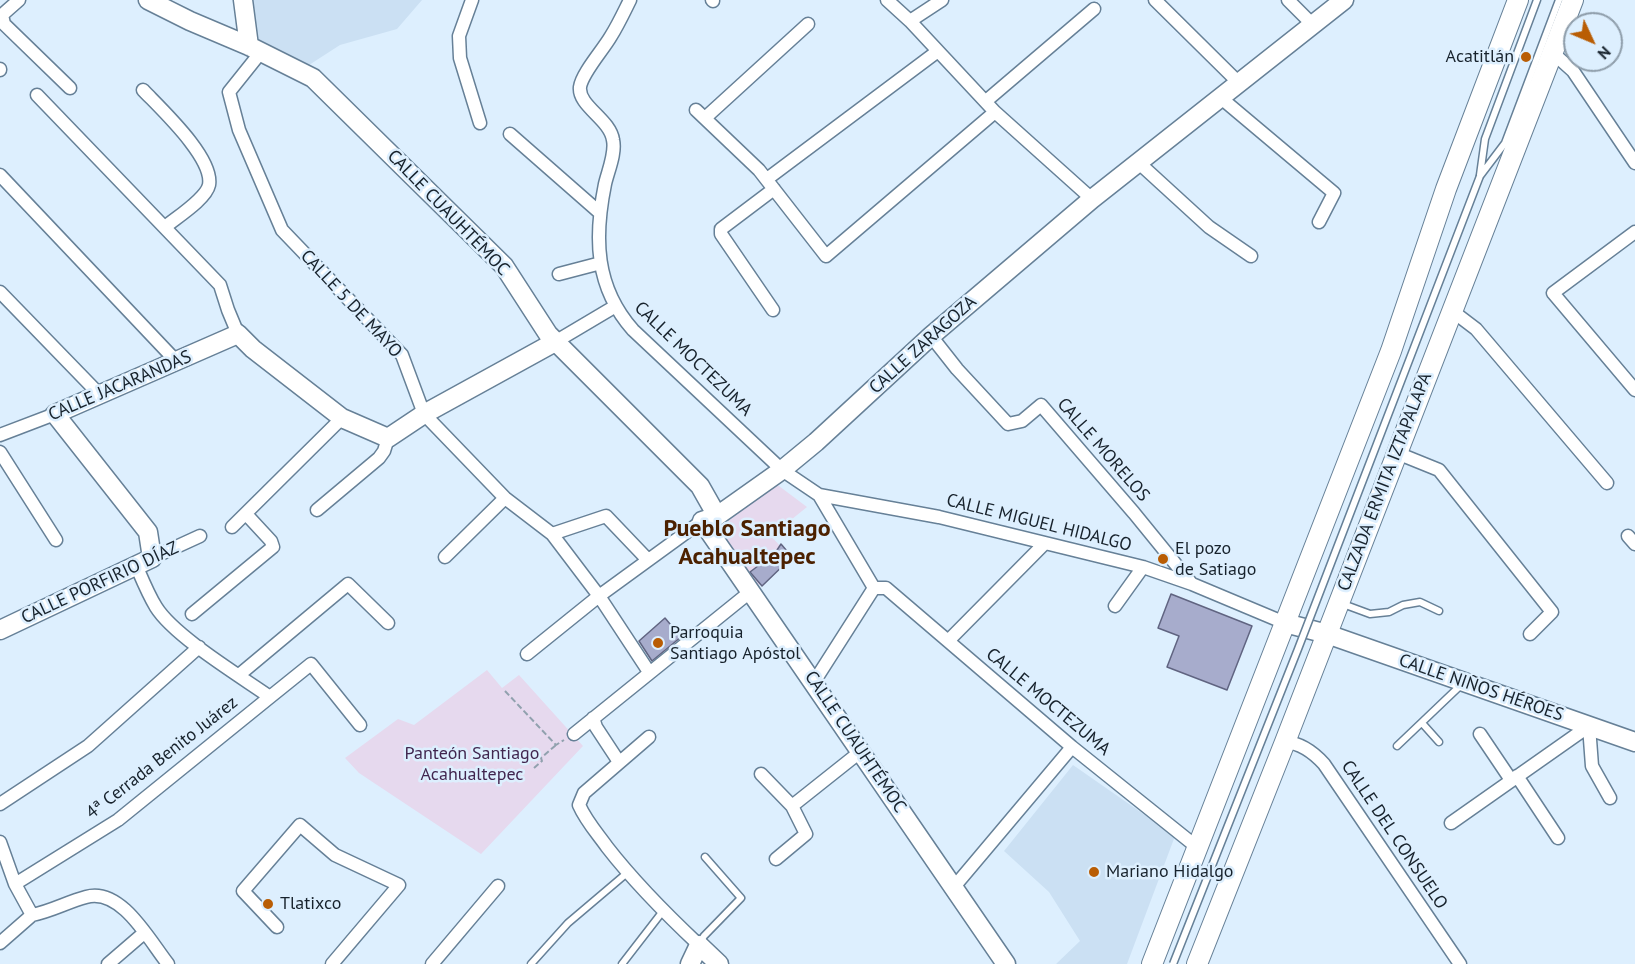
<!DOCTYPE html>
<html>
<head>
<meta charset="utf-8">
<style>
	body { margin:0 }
	#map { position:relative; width:1635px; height:964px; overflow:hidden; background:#ddeffe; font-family:"PT Sans",sans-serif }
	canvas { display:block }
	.north { position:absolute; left:1563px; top:12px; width:60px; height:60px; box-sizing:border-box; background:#ddeffe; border:2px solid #8e9daa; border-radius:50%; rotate:134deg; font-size:16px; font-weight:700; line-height:24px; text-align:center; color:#17222c }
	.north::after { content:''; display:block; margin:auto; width:21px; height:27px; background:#b95d04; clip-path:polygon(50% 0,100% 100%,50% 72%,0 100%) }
</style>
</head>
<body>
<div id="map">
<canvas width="1635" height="964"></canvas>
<div class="north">N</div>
</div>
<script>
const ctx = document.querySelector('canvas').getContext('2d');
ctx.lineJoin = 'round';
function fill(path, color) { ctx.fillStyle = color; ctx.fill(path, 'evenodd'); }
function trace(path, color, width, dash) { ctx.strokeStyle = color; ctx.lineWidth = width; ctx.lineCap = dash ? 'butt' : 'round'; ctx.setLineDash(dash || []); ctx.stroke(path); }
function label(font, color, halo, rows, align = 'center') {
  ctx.font = font + ' "PT Sans",sans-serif'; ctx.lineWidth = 5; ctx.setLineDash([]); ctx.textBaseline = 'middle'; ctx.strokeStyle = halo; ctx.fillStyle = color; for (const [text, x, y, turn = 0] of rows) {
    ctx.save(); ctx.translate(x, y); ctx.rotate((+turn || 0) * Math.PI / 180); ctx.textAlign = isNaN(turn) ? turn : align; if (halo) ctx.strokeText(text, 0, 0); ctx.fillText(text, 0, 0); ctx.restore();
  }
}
fill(new Path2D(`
	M252,0H422L397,29L340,45L309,65L257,42Z
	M1073,765L1175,836L1127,964H1056L1080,941L1049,892L1004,851Z`), '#cbe0f3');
fill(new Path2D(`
	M775,483L807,507L771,536L791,558L755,588L718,532L721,527Z
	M487,670L502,688L519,675L583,746L481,854L359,773L345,758L398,719L414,725Z`), '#e6d9ee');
const building = new Path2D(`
	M781,544L792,557L762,586L750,572L775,553Z
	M1171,594L1252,626L1227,690L1167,667L1179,636L1158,628Z
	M665,618L681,637L652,661L639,641Z`);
fill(building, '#a7accc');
trace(building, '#606481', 1.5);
const lane = new Path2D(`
	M1480,175L1485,139L1537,0
	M1480,176L1505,143L1559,0
	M1343,604L1370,614L1389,612L1403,605L1420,602L1439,611
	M1422,723L1439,742
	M1397,746L1461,685
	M699,944L704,936L741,898L705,857
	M531,964L568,923L627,873
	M622,964L663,911`);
const street = new Path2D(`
	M19,0L2,15L4,24L70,88
	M472,0L459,36L460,58L480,123
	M630,0C624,12 618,25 611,36C603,50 582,73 580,87C578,106 610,119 613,140C616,153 608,171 605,184C594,238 595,287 633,330L782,470L819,495L939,517L1143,567L1192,584L1285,623
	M712,0L713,1
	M887,0L910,21L995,112L1092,199
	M1155,0L1239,83
	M1288,0L1313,25
	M910,21L942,0
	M261,52L229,92L239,130L282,230L402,355L424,414L505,498L552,534L599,596L649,672
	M1553,53L1573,71L1635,163
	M0,70V69
	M143,90C161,109 214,158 209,185C206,199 177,217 165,227
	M37,95L220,285L228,310L238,334
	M1221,98L1334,193L1319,222
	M986,101L1094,9
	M696,110L759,170L826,256L995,112
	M705,118L808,24
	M510,134L599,212
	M1139,163L1209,227L1251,256
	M0,175L177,362
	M767,179L938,51
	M1635,232L1553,293L1635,390
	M559,274L601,263
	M0,292L100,395
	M773,310L721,234V229L774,189
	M1451,310L1476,329L1607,483
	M931,336L957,369L1008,424L1022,421L1041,405L1134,513L1191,583
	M555,342L614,307
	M0,435L55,414
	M0,452L56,540
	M1397,453L1439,470L1552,612L1530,634
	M819,495L874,588H886L1072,747L1198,848
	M317,510L379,458L384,451L388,438
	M232,527L342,418
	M552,534L606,516L648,560
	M1628,536L1635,544
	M445,557L505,498
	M152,558L200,536
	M136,565C142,579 148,594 156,607C174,636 240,676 270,697L311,664L360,725
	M1115,606L1143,567
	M192,614L273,547L271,541L246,514
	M949,640L1045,543
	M527,654L599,596L702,521
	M239,675L348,584L388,623
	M814,682L874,588
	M593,718L596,727L619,762
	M1589,726L1592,766L1610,798
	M574,734L750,592
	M1480,734L1511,780
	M649,737L584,793L579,805C586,821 597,833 607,847C635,883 666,914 699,945
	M1285,742C1301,743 1314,753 1324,764L1460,964
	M761,774L792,806L806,834L776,859
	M1517,776L1558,838
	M0,804L88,746L199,647
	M792,806L860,752
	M1451,823L1589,726
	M0,842L15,884L32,915C52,911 67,902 86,897C121,887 149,940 168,964
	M15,884L118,820L270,697
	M954,887L1072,747
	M277,927L243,891L300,825L335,855L399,885L332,964
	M0,943L32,915
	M108,964L144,933
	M432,964L498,886`);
const secondary = new Path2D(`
	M148,0L190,21L249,46L313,78L504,266L548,334L700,486L717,516
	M243,0L249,46
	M1285,623L1327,634L1635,742
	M0,630L152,558L148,532L55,414L238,334L253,349L342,418L388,438L424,414L555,342
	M690,964L699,945L719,964
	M1006,964L702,521L717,516L782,470L816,442L931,336L1092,199L1344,0`);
const primary = new Path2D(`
	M1152,964L1391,351L1446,189L1518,0
	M1197,964L1285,742L1573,0`);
trace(lane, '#668097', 9);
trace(street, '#668097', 15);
trace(secondary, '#668097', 21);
trace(primary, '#668097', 22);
trace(new Path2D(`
	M505,691L556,745L564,740
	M534,768L542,761L541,758L556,745`), '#91a1ae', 2, [6, 3]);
trace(lane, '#fff', 6);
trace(street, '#fff', 12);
trace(secondary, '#fff', 18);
trace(primary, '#fff', 20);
const laneBridge = new Path2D(`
	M1173,964L1298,649L1480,176`);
trace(laneBridge, '#668097', 9, []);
trace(laneBridge, '#fff', 6);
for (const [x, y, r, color] of [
	[1526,57,6,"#b95d04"],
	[1163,559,6,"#b95d04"],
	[658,643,6,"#b95d04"],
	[1094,872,6,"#b95d04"],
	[268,904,6,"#b95d04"]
]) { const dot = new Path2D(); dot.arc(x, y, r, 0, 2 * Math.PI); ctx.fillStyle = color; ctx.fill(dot); trace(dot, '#ddeffe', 2); }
label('18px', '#17222c', '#ddeffe', [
	["Acatitlán",1514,57,"right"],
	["El pozo",1175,549],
	["de Satiago",1175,570],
	["Parroquia",670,633],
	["Santiago Apóstol",670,654],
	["Mariano Hidalgo",1106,872],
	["Tlatixco",280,904]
], 'left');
label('18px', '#17222c', '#ddeffe', [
	["CALLE CUAUHTÉMOC",448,213,46],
	["CALLE 5 DE MAYO",351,304,47],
	["CALLE ZARAGOZA",923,345,-42],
	["CALLE MOCTEZUMA",693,359,44],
	["CALLE JACARANDAS",120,386,-23],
	["CALLE MORELOS",1103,450,49],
	["CALZADA ERMITA IZTAPALAPA",1385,482,-69],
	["CALLE MIGUEL HIDALGO",1039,523,14],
	["CALLE PORFIRIO DÍAZ",100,583,-25],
	["CALLE NIÑOS HÉROES",1481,688,19],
	["CALLE MOCTEZUMA",1048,702,40],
	["CALLE CUAUHTÉMOC",855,742,56],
	["4ª Cerrada Benito Juárez",162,758,-38],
	["CALLE DEL CONSUELO",1394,835,56]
]);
label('18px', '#41264f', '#ddeffe', [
	["Panteón Santiago",472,754],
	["Acahualtepec",472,775]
]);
label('bold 24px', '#4c2100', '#ddeffe', [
	["Pueblo Santiago",747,529],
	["Acahualtepec",747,557]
]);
</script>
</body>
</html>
